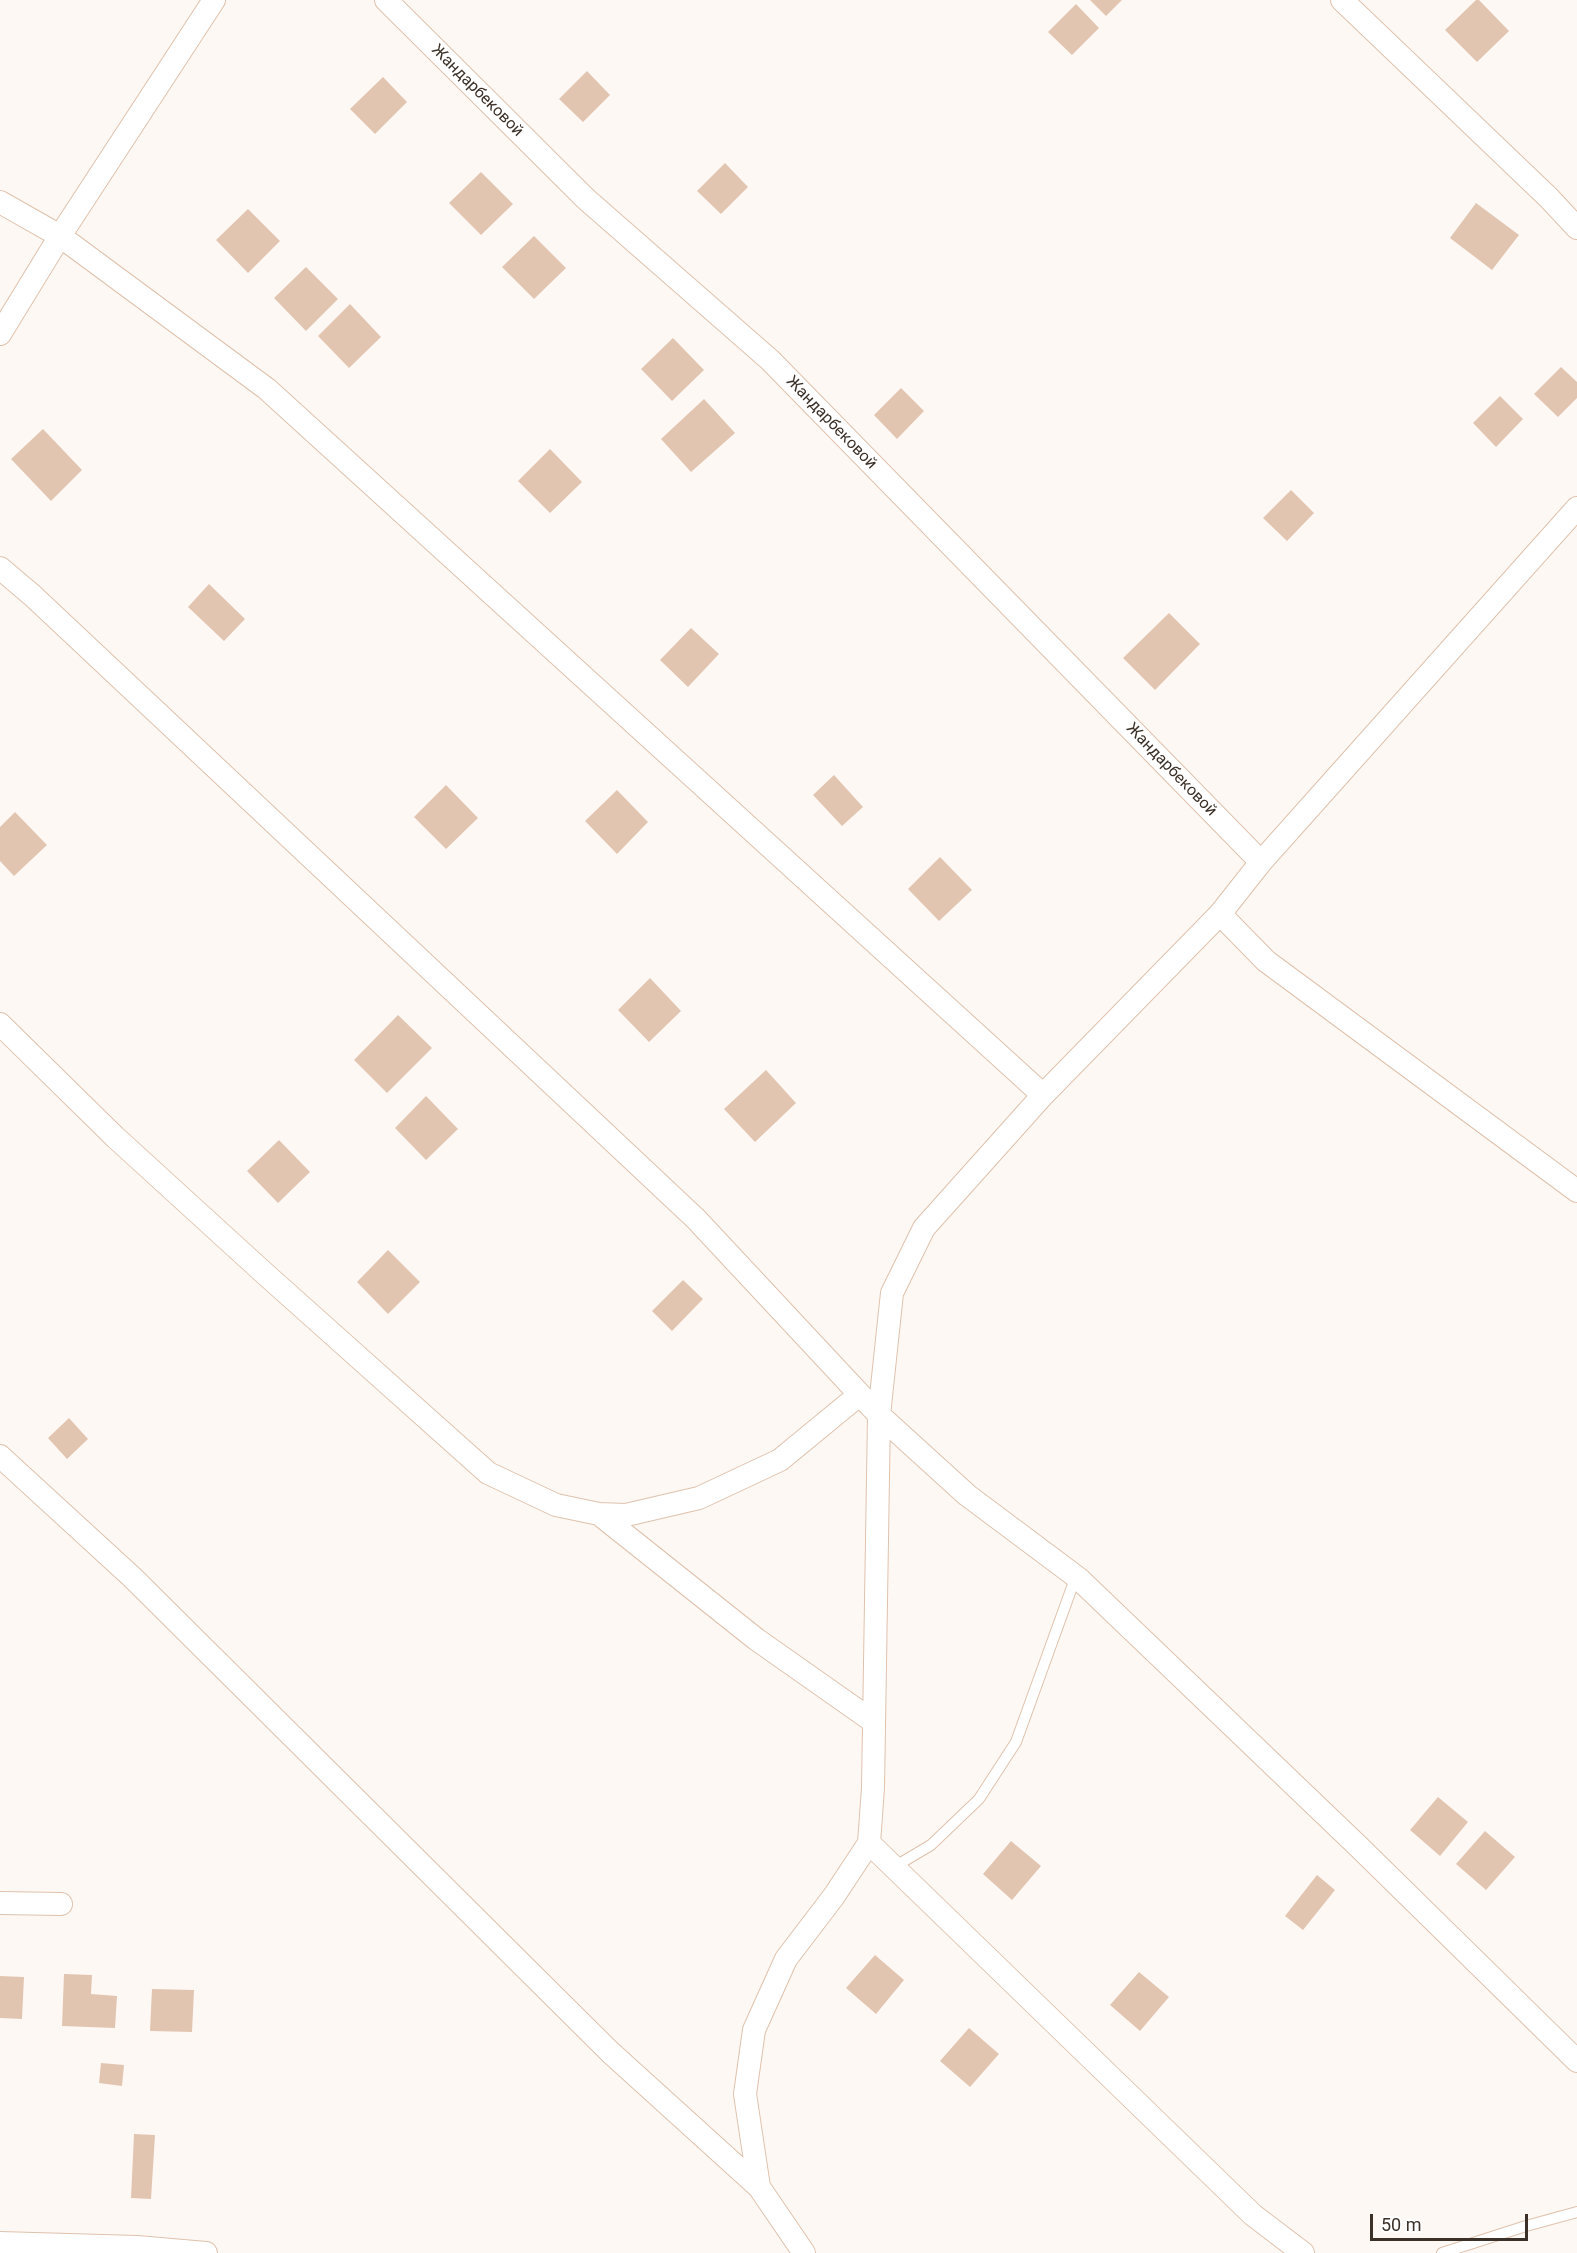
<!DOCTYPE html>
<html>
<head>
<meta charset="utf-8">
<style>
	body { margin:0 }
	#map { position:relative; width:1577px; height:2253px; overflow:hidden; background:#fef8f4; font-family:Roboto,sans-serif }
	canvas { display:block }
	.scale { position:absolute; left:1370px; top:2214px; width:158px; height:27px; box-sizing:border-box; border:3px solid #3c3128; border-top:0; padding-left:8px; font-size:18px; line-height:21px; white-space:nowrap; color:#3c3128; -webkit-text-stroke:4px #fff; paint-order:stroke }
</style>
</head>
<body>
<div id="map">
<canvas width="1577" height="2253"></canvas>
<div class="scale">50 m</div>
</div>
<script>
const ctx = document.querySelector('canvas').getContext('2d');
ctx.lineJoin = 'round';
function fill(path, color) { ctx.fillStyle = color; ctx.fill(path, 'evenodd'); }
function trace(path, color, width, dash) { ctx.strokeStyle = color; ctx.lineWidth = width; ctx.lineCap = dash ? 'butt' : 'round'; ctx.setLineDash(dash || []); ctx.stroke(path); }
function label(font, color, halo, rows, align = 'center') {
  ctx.font = font + ' Roboto,sans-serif'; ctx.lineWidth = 5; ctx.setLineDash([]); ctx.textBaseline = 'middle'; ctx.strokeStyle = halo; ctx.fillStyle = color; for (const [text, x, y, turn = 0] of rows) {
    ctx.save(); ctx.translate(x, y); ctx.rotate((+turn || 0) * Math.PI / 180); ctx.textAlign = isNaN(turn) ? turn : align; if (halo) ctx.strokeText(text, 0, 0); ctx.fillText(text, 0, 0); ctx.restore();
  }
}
fill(new Path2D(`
	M1090,0H1122L1106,16Z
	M1476,0H1479L1509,31L1477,62L1445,30Z
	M1076,4L1099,28L1072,55L1048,32Z
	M587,71L610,95L583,122L559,99Z
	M383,77L407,102L375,134L350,109Z
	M725,163L748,187L721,214L697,191Z
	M481,172L513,204L481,235L449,203Z
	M1476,203L1519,235L1492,270L1450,238Z
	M248,209L280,241L248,273L216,240Z
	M534,236L566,268L534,299L502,267Z
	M306,267L338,299L306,331L274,298Z
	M350,304L381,337L349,368L318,336Z
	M673,338L704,370L672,401L641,369Z
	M1561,367L1577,382V398L1558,417L1534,394Z
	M901,388L924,411L897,439L874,415Z
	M1500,396L1523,419L1496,447L1473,423Z
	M704,399L735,433L691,472L661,439Z
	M43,429L82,470L51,501L11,459Z
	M550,449L582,482L550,513L518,481Z
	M1291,490L1314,513L1287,541L1263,518Z
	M209,584L245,619L224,641L188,607Z
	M1169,613L1200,644L1155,690L1123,658Z
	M691,628L719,654L688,687L660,660Z
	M834,775L863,807L842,826L813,795Z
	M446,785L478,818L446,849L414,817Z
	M617,790L648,822L617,854L585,821Z
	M15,812L47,845L14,876L0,861V827Z
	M940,857L972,890L939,921L908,889Z
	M650,978L681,1011L649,1042L618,1010Z
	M398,1015L432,1048L387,1093L354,1060Z
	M766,1070L796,1103L755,1142L724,1109Z
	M426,1096L458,1129L426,1160L395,1128Z
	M279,1140L310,1172L278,1203L247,1171Z
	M388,1250L420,1282L388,1314L357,1282Z
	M683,1280L703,1299L672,1331L652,1311Z
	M69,1418L88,1439L67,1459L48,1438Z
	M1438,1797L1468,1822L1440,1856L1410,1830Z
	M1485,1831L1515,1857L1486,1890L1456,1864Z
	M1011,1841L1041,1866L1012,1900L983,1874Z
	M1317,1875L1335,1890L1303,1930L1285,1916Z
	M875,1955L904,1980L876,2014L846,1988Z
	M1139,1972L1169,1997L1140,2031L1110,2005Z
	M64,1974L92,1975L91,1994L117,1996L115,2028L62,2026Z
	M0,1976L24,1977L22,2019L0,2018Z
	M152,1989L194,1990L192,2032L150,2031Z
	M969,2028L999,2054L970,2087L940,2061Z
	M101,2063L124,2065L122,2086L99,2083Z
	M134,2134L155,2135L151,2199L131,2198Z`), '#e2c5b0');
const lane = new Path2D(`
	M894,1867L931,1845L979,1799L1016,1742L1076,1576
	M1442,2253L1526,2226L1577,2212`);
const street = new Path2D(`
	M386,0L586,199L770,360L1261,862
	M1342,0L1549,198L1577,228
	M0,202L60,236L267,389L1043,1095
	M0,334L60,236L214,0
	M0,568L33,596L696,1219L879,1415L967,1495L1078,1578L1359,1847L1577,2061
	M1220,914L1266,961L1577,1191
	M0,1024L115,1137L263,1272L488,1473L556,1505L599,1514L626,1515L699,1498L780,1460L859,1395
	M0,1456L133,1578L610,2052L759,2187
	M599,1514L756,1639L874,1722
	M869,1843L1253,2215L1303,2253
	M0,1903L61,1904
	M0,2243L137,2247L206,2253
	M804,2253L759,2187L745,2094L754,2030L786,1959L834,1896L869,1843L873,1788L879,1415L892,1293L924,1228L1043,1095L1220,914L1261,862L1577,508`);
trace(lane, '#dfc2ad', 12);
trace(street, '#dfc2ad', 24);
trace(lane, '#fff', 10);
trace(street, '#fff', 22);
label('16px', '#3c3128', '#fff', [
	["Жандарбековой",477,91,45],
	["Жандарбековой",831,423,46],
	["Жандарбековой",1171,770,46]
]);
</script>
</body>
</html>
